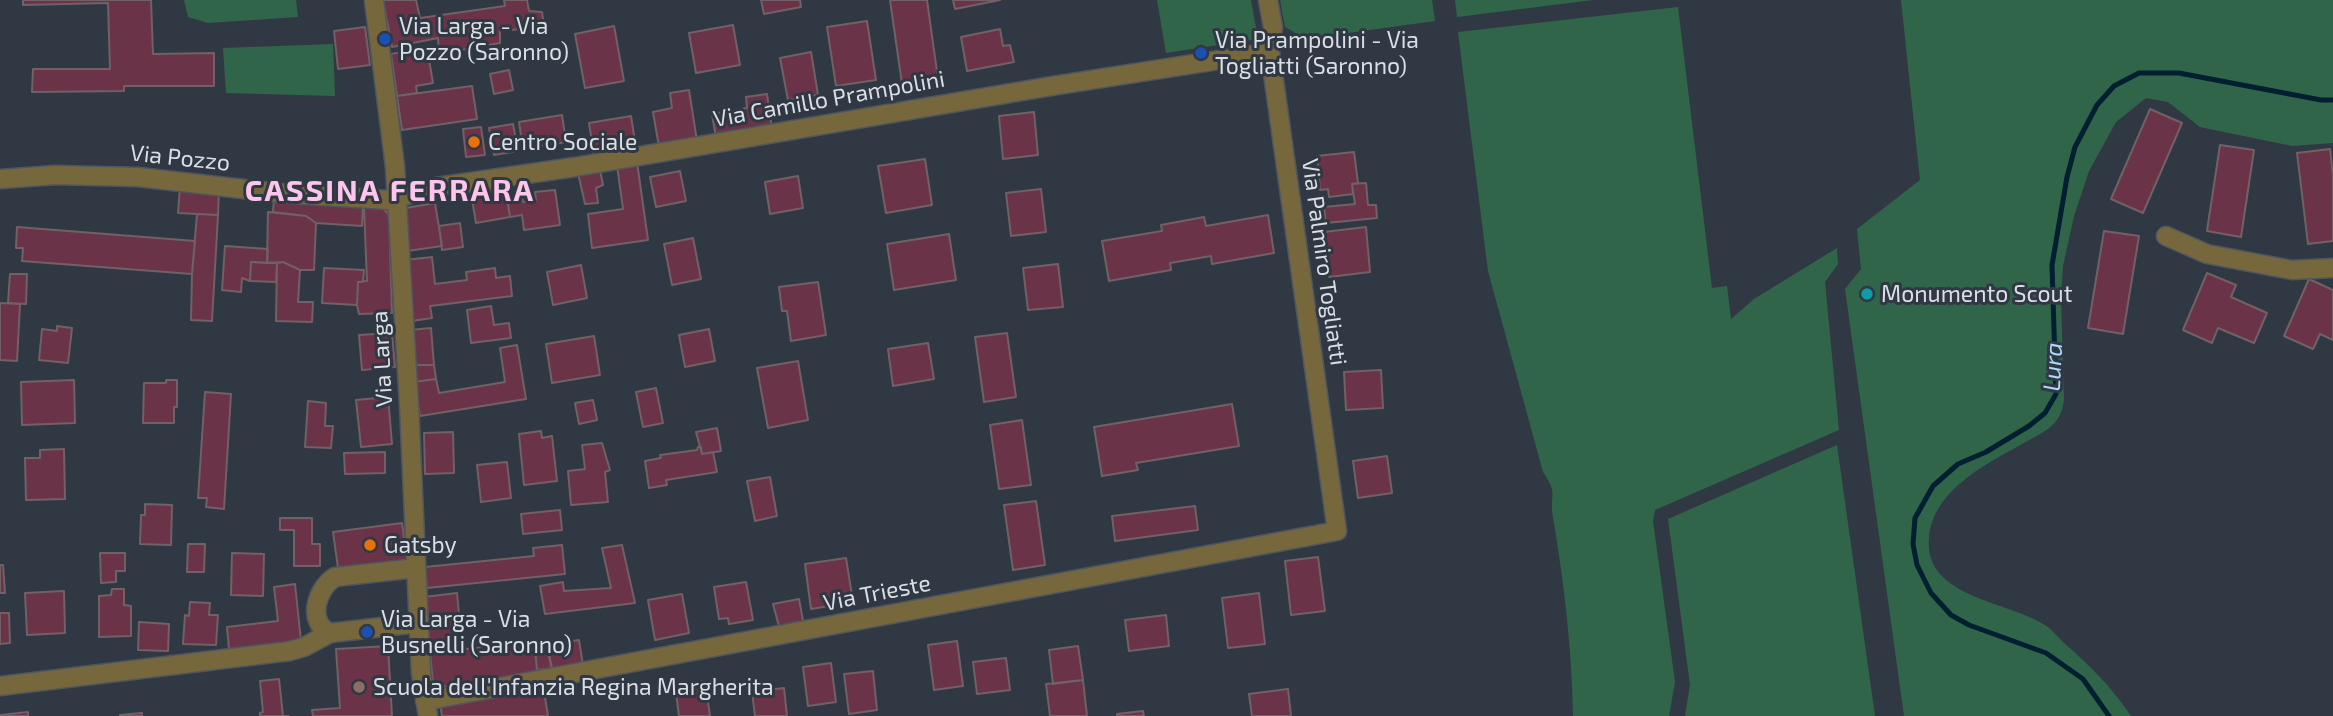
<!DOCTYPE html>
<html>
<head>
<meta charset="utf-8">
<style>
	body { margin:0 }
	canvas { display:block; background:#303843 }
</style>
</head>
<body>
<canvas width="2333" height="716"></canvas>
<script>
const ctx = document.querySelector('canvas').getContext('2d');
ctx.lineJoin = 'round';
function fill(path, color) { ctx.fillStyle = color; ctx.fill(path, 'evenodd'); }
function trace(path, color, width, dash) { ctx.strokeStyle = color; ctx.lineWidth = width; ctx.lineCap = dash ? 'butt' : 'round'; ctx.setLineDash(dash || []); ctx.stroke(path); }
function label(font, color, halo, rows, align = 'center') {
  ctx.font = font + ' "Exo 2",sans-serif'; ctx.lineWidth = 6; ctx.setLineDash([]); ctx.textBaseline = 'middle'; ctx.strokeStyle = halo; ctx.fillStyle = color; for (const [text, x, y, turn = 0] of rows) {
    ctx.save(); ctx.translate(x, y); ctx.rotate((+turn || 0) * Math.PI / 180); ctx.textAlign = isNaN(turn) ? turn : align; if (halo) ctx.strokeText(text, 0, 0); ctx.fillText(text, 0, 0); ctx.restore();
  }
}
fill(new Path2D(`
	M184,0H296L298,17L208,23L188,17Z
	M1157,0H1251L1258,39L1166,53Z
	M1280,0H1432L1435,21L1312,38L1299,35L1285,27Z
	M1455,0H1593L1457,17Z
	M1901,0H2333V143L2292,146L2200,127L2168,102L2146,98L2116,122L2089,171L2074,216L2063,266L2061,297L2064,400C2063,407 2061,414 2057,420C2049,431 2034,437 2022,444C1985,465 1933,490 1929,538C1923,599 2012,601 2048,627C2053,631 2058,637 2063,642C2091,667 2110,685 2131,716H1904L1845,289L1861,269L1857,229L1920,180Z
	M1678,7L1712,288L1727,286L1731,319L1754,299L1837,248L1838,264L1825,282L1839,430L1655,510L1653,521L1675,682L1669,716H1573C1572,649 1564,583 1553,517C1549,494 1559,495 1543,472L1488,271L1458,32Z
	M333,44L335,96L226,93L223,48Z
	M1837,445L1875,716H1685L1690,685L1668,519Z`), '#31654a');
trace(new Path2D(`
	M2109,716L2083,679L2046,653L1969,625L1951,615L1931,593L1917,565L1913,544L1915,518L1933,486L1958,464L1986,452L2029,426L2045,413L2056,394L2052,265L2067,177L2075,147L2097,105L2114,86L2139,73H2179L2321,100H2333`), '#021e31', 5);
const building = new Path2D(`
	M23,0H151L153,54L214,53V86H124V91L32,92L33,69H110L108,3L23,5Z
	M383,0H416L420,18L505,6L504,0H527L529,11L542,12L544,27L500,31V43L439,54L438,38L392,47Z
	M761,0H800L801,7L764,14Z
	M890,0H927L938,79L902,84Z
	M953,0H1000L955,9Z
	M867,21L876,80L836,86L827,27Z
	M733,25L740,65L696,73L689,33Z
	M614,26L624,81L585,88L575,34Z
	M365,27L370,65L338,69L334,31Z
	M1000,29L1003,46L1010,45L1014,62L967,71L961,37Z
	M427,48L433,83L416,86L417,93L397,96L391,54Z
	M811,52L818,95L788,100L780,58Z
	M509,70L513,90L494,94L490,74Z
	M472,86L477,119L402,130L397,96Z
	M689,90L697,141L659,147L653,112L672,108L670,93Z
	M767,94L772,129L716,138L712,114L747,108L746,97Z
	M2150,109L2182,123L2143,213L2111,199Z
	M1034,112L1038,155L1003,159L999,116Z
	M562,115L566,142L523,149L519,122Z
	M631,116L636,148L594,155L589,123Z
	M513,124L518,151L494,155L489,128Z
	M481,127L485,155L466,157L463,129Z
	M2220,145L2254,150L2241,237L2207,231Z
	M2330,149L2333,176V241L2308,244L2297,153Z
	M1354,152L1358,183L1352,184L1353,194L1329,197L1328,189L1320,190L1317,156Z
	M925,159L932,205L886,213L878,166Z
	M637,162L648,240L592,248L588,214L623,209L617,165Z
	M600,170L603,185L596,188L598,203L585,204L578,173Z
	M680,171L686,201L656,207L650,177Z
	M798,176L803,208L770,214L765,182Z
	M1366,183L1368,205H1376L1377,218L1326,223L1324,207L1355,204L1352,184Z
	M180,186L219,188L218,215L178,213Z
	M505,187L510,217L476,223L471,193Z
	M1041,189L1046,232L1011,236L1006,193Z
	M555,190L560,225L524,230L522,215L510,217L507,197L522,195L523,202L536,200L535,192Z
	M274,199L363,204L362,226L316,223L306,216L273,212Z
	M435,203L442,246L407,251L400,209Z
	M364,207H382L389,215L392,313L359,314L357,305L358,282L367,281Z
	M268,212L306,216L316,223L314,270H300L283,262L267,263Z
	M197,214L218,215L212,321L191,320L192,274Z
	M1268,215L1274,253L1212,264L1211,256L1170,263L1171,270L1109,281L1102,241L1162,231L1161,225L1204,217L1206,226Z
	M460,223L463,247L442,250L439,226Z
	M17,227L195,241L192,274L22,261L23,248H16Z
	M1366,227L1370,272L1329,277L1324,232Z
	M2104,231L2139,236L2123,334L2088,328Z
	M949,234L956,280L894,290L887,244Z
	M693,238L701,279L672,285L664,244Z
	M225,246L268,249L267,263L251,262L250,281L242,278L241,292L222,290Z
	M432,257L435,284L467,280L466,272L495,268L496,278L510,276L512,296L430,306L432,318L412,321L405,260Z
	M251,262L277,263L276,282L250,281Z
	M283,262L300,270L298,302H313L312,322L276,321L277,263Z
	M1058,264L1063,307L1028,310L1023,268Z
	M581,265L587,298L553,305L547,272Z
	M324,268L364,270L363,282H358L357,305L322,303Z
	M2207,273L2236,285L2231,297L2267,313L2254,343L2218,328L2212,343L2183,330Z
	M10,274H27L26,304L8,303Z
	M2309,279L2333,290V340L2320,334L2313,349L2284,336Z
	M818,282L826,335L791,341L787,311H782L779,287Z
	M0,303L20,304L17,361L0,360Z
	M491,306L494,325L509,323L511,338L471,343L467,310Z
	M57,326L72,328L68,363L39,360L42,329L57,331Z
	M431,328L434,365H413L410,330Z
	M709,329L715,361L685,367L679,335Z
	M392,333L395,367L362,370L359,335Z
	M1007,333L1016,397L984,402L975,337Z
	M594,336L600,375L552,383L546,344Z
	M928,343L934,379L893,386L888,349Z
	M517,345L526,399L420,416L414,382L436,379L439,393L505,382L500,348Z
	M798,361L808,420L768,428L757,368Z
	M413,365H434L436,379L414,382Z
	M1381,370L1383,408L1346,410L1344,372Z
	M74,380L75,423L22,425L21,382Z
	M166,380H177V407H174V423H143L144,383H166Z
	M656,388L663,423L643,427L636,392Z
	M205,392L231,394L224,509L206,507L207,498H198Z
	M388,397L392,444L361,447L356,400Z
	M593,400L597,420L579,424L575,403Z
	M308,401L326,403L325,426H333L331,448L305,447Z
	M1232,404L1239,446L1136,463L1138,470L1102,476L1094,427Z
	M1022,420L1031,485L999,489L990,425Z
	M717,428L721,451L702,454L696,432Z
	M541,431L542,438L552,436L557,481L524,485L519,434Z
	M453,432L454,473L425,474L424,433Z
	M602,443L610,470L605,472L608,502L571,505L568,471L585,469L582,445Z
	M698,447H701L702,454L713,452L717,472L666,480L667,485L649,488L645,461L661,458L660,455L697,450Z
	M64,449L65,499L26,500L25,458H40V450Z
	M385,452V473L345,474L344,453Z
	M1387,456L1392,493L1358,498L1353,461Z
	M507,462L511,498L481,502L477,465Z
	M770,477L777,516L755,521L747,481Z
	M1036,501L1045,565L1013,570L1004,505Z
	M145,504L172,505L171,545L140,544L141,515H145Z
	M1195,506L1198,530L1115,541L1112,516Z
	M560,510L562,530L523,534L521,514Z
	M280,518H312V544H320V566H294V530H280Z
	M402,523L407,560L338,568L333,532Z
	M188,544H205L204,572H187Z
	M562,545L565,574L427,588L425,567L534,556L533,548Z
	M622,545L635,603L545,614L540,586L563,582L564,591L611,588L602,548Z
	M100,553H125V571H116V582L101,583Z
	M232,553L264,554L263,596L231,595Z
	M1318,557L1325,611L1291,615L1285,561Z
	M846,558L853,602L811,609L805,564Z
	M0,565H3L5,593H0Z
	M746,582L753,620L729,624L728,618L719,619L714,587Z
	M295,584L301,641L229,649L227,627L278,621L274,587Z
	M112,589H124V605L131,606V636L99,637V596L111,595Z
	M64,591L65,633L27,635L25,593Z
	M457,593L459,614L454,615L458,650L534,641L537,670L545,669L546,675L439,687L433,682L424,597Z
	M1259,593L1265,644L1228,648L1222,598Z
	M682,594L689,633L655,640L648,600Z
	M799,599L804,626L780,630L773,604Z
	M190,602L210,603L209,615H218L216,645L183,644L185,615L189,616Z
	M0,613H9L10,643L0,644Z
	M1166,615L1169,646L1129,651L1125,620Z
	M139,622L169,624L168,651L138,650Z
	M579,640L583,665L552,672L547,645Z
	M957,641L963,686L934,690L928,645Z
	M547,645L552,668L537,670L535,648Z
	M388,646L392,716H313L312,710L340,708L336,649Z
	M1078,646L1083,680L1053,684L1049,650Z
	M1006,658L1010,690L977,694L973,662Z
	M831,663L836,702L808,706L803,667Z
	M873,671L877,710L849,714L844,674Z
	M279,679L283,716H289H260V713L263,712L260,681Z
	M1083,680L1087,716H1050L1046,684Z
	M705,681L710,716H679L675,685Z
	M543,685L548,716H442L440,702Z
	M784,688L787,716H755L752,692Z
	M1288,689L1291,716H1252L1249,694Z
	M1143,711L1144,716H1117V714Z
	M28,712V716H1V715Z
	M142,713V716H120V715Z`);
fill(building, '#6a3347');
trace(building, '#716065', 2);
const minor = new Path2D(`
	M374,0L395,167L409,404L421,673L428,716
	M0,179L55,175L138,177L278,193L388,200L437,187L575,167L1052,86L1270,52
	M2166,236L2207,254L2292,270L2333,268
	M330,633C306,622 317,588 335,577L416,568
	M0,686L290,651L304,647L330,633L418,623
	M425,701L1337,531L1270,52L1273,27L1268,0`);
trace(minor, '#4f5660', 21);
trace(minor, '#77673c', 18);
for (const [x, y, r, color] of [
	[385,39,7,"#1a4fb4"],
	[1201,53,7,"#1a4fb4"],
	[474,142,7,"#e8710a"],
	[1867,294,7,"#0f9aa8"],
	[370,545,7,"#e8710a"],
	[367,632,7,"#1a4fb4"],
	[359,687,7,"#8d6e63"]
]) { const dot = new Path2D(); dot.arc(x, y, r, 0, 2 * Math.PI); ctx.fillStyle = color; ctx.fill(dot); trace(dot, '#303843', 2.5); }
label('23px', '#dadfe6', '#303843', [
	["Via Larga - Via",399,26],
	["Pozzo (Saronno)",399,52],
	["Via Prampolini - Via",1215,40],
	["Togliatti (Saronno)",1215,66],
	["Centro Sociale",488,142],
	["Monumento Scout",1881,294],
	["Gatsby",384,545],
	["Via Larga - Via",381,619],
	["Busnelli (Saronno)",381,645],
	["Scuola dell'Infanzia Regina Margherita",373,687]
], 'left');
label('23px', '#dadfe6', '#303843', [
	["Via Camillo Prampolini",829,99,-10],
	["Via Pozzo",180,158,6],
	["Via Palmiro Togliatti",1324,262,82],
	["Via Larga",382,359,-93],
	["Via Trieste",877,593,-11]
]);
label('italic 24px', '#abd8fb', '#303843', [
	["Lura",2053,367,-87]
]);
ctx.letterSpacing = '2px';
label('bold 30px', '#fcc5eb', '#303843', [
	["CASSINA FERRARA",390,191]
]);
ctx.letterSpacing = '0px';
</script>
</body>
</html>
